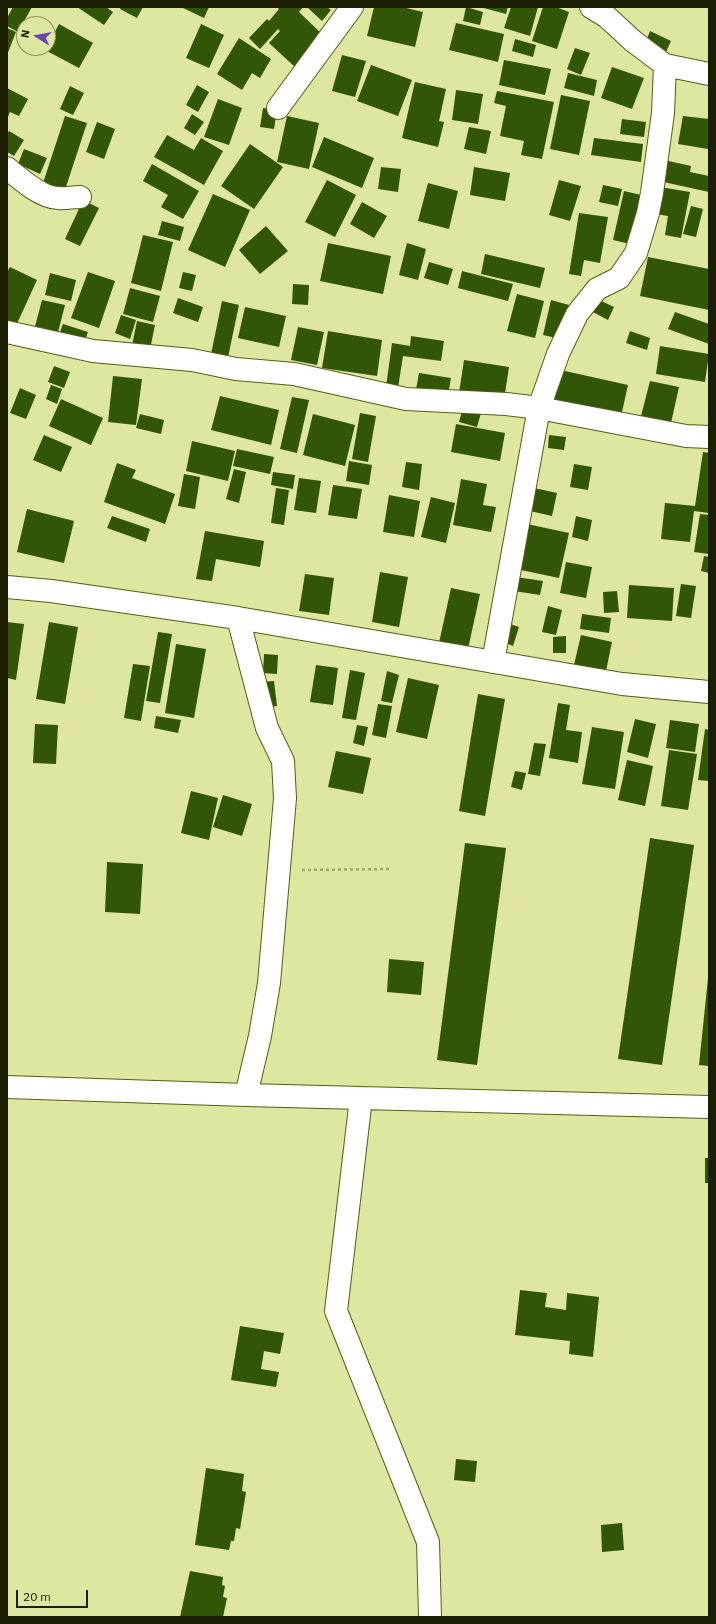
<!DOCTYPE html>
<html>
<head>
<meta charset="utf-8">
<style>
	body { margin:0 }
	#map { position:relative; width:716px; height:1624px; overflow:hidden; background:#dfe6a0; font-family:"IBM Plex Sans",sans-serif }
	canvas { display:block }
	.frame { position:absolute; inset:0; border:8px solid #1c1e03; pointer-events:none }
	.north { position:absolute; left:16px; top:16px; width:40px; height:40px; box-sizing:border-box; background:#dfe6a0; border:1px solid #919661; border-radius:50%; rotate:281deg; font-size:11px; font-weight:700; line-height:16px; text-align:center; color:#1c1e03 }
	.north::after { content:''; display:block; margin:auto; width:14px; height:18px; background:#6943bb; clip-path:polygon(50% 0,100% 100%,50% 72%,0 100%) }
	.scale { position:absolute; left:16px; top:1590px; width:72px; height:18px; box-sizing:border-box; border:2px solid #1c1e03; border-top:0; padding-left:5px; font-size:12px; line-height:14px; white-space:nowrap; color:#1c1e03; -webkit-text-stroke:3px #dfe6a0; paint-order:stroke }
</style>
</head>
<body>
<div id="map">
<canvas width="716" height="1624"></canvas>
<div class="frame"></div>
<div class="north">N</div>
<div class="scale">20 m</div>
</div>
<script>
const ctx = document.querySelector('canvas').getContext('2d');
ctx.lineJoin = 'round';
function fill(path, color) { ctx.fillStyle = color; ctx.fill(path, 'evenodd'); }
function trace(path, color, width, dash) { ctx.strokeStyle = color; ctx.lineWidth = width; ctx.lineCap = dash ? 'butt' : 'round'; ctx.setLineDash(dash || []); ctx.stroke(path); }
fill(new Path2D(`
	M13,7H32L18,32L7,26V18Z
	M77,7H106L113,12L104,25Z
	M121,7H143L137,18L120,9Z
	M181,7H209L204,18Z
	M276,7H303L299,12L323,35L295,67L269,43L280,31L278,29L260,49L249,38L267,19L269,21L279,9Z
	M309,7H327L331,10L322,21L308,8Z
	M374,7H402L423,12L415,47L367,36Z
	M466,7L483,12L480,25L463,21Z
	M480,7H508L506,14Z
	M511,7H538L530,36L504,28Z
	M543,7H556L569,12L557,49L532,41Z
	M456,23L504,34L498,62L449,50Z
	M59,24L93,43L79,68L45,50L48,48V45Z
	M201,24L224,35L209,68L186,58Z
	M7,28L16,32L7,55Z
	M650,31L671,41L665,54L645,44Z
	M239,38L271,59L260,78L252,73L242,90L217,74Z
	M515,39L536,45L533,57L512,51Z
	M575,48L590,53L581,75L567,69Z
	M342,55L366,61L355,97L332,91Z
	M504,60L551,69L545,95L499,85Z
	M371,65L412,80L398,116L357,101Z
	M612,67L644,78L632,109L601,98Z
	M568,73L597,80L594,96L564,88Z
	M415,82L446,89L439,121L444,122L438,147L402,138Z
	M197,85L209,92L198,112L186,105Z
	M70,86L84,93L73,115L60,109Z
	M7,88L28,99L19,116L10,112L7,119Z
	M456,90L483,94L478,124L452,120Z
	M497,91L554,102L542,159L521,155L524,141L500,136L506,106L494,103Z
	M561,95L590,101L579,155L550,149Z
	M218,99L242,108L229,145L204,137Z
	M263,108L277,110L274,129L260,127Z
	M192,114L204,122L195,135L184,128Z
	M65,116L87,123L64,193L42,186Z
	M287,116L319,123L309,169L277,162Z
	M683,116L709,119L708,149L678,144Z
	M622,119L646,122L644,137L620,134Z
	M97,122L115,129L104,159L86,152Z
	M469,127L491,131L486,154L464,149Z
	M9,131L24,140L14,156L7,152V134Z
	M167,135L194,150L201,138L223,151L204,185L154,157Z
	M324,137L374,158L362,188L312,167Z
	M594,138L643,144L641,162L591,155Z
	M250,144L283,167L254,209L221,186Z
	M24,149L47,158L40,174L18,164Z
	M664,160L691,166L690,172L709,176V192L659,181Z
	M152,164L199,191L183,219L161,207L168,195L143,181Z
	M381,167L401,169L398,192L378,189Z
	M474,167L510,173L505,201L470,195Z
	M327,180L356,195L335,237L305,222Z
	M559,180L581,186L570,221L549,215Z
	M428,183L458,191L449,229L418,221Z
	M603,185L622,189L618,206L599,202Z
	M660,187L690,192L681,238L665,235L668,216L656,214Z
	M624,191L641,195L630,244L613,240Z
	M213,194L250,210L225,267L188,250Z
	M83,200L99,208L80,246L65,239Z
	M362,202L387,216L374,238L350,224Z
	M691,206L703,209L696,237L683,234Z
	M579,213L608,217L600,263L584,260L581,276L569,274Z
	M162,221L184,227L180,241L158,235Z
	M266,226L288,251L260,274L239,250Z
	M143,235L173,242L161,291L131,283Z
	M328,243L391,256L383,294L320,281Z
	M407,243L426,249L418,280L399,275Z
	M485,254L545,268L540,288L481,274Z
	M648,257L709,269V310L640,296Z
	M429,262L453,269L448,285L424,278Z
	M10,267L37,280L15,328L7,324V272Z
	M462,271L513,284L508,301L458,288Z
	M88,272L115,281L99,328L71,318Z
	M183,272L196,275L192,291L179,288Z
	M50,273L76,280L71,301L45,295Z
	M293,284L309,285L308,305L292,304Z
	M130,288L160,296L153,322L123,314Z
	M517,294L544,301L535,338L507,331Z
	M178,298L203,307L198,322L173,313Z
	M597,299L614,307L608,320L591,311Z
	M42,300L65,305L56,340L33,334Z
	M551,300L569,305L561,339L543,335Z
	M222,301L239,305L227,362L210,359Z
	M245,307L286,316L279,347L238,338Z
	M675,312L709,324V344L668,329Z
	M121,315L136,320L130,339L115,333Z
	M137,321L155,325L149,354L131,350Z
	M63,324L88,332L82,349L57,340Z
	M298,327L324,332L317,365L291,360Z
	M328,331L382,340L377,376L322,368Z
	M630,331L650,338L647,350L626,343Z
	M411,336L444,341L441,361L403,356L398,388L386,387L392,343L410,346Z
	M660,346L709,354L705,382L656,374Z
	M464,360L509,367L504,400L459,393Z
	M54,366L70,372L64,388L48,382Z
	M556,369L628,385L620,421L549,406Z
	M419,373L451,378L447,401L415,395Z
	M113,376L142,379L136,425L108,422Z
	M650,381L679,387L671,423L641,416Z
	M51,385L62,389L57,404L46,399Z
	M20,388L36,395L26,419L10,413Z
	M220,396L279,410L271,445L211,430Z
	M292,397L309,400L297,453L280,449Z
	M61,399L103,418L91,445L49,426Z
	M463,408L481,413L477,427L459,422Z
	M360,413L376,416L368,462L352,459Z
	M140,414L164,420L161,434L136,428Z
	M313,414L355,425L345,466L303,455Z
	M456,424L505,433L500,461L451,452Z
	M44,435L72,447L61,472L33,460Z
	M549,435L566,437L564,450L548,448Z
	M192,441L235,451L228,481L186,471Z
	M237,449L274,457L270,474L233,466Z
	M703,452L709,453V513L694,511L690,542L661,539L665,503L695,506Z
	M349,461L372,465L369,485L346,481Z
	M406,462L422,464L419,490L402,487Z
	M117,463L136,470L132,478L175,494L165,524L104,502Z
	M574,464L592,467L588,490L570,487Z
	M234,469L246,472L239,503L226,499Z
	M273,472L295,475L293,489L271,485Z
	M184,474L200,477L195,509L178,506Z
	M299,478L321,481L316,513L294,510Z
	M461,479L487,484L483,505L496,507L491,532L453,525Z
	M333,485L362,489L357,519L328,515Z
	M276,488L289,490L284,525L271,523Z
	M534,488L557,493L552,516L530,511Z
	M389,495L420,501L414,537L383,532Z
	M431,497L455,503L446,543L421,537Z
	M27,509L74,521L64,563L17,552Z
	M700,514L709,515V554L694,552Z
	M112,516L150,529L146,542L107,528Z
	M576,516L592,520L588,541L572,537Z
	M527,524L569,533L559,578L516,569Z
	M205,531L264,541L260,567L216,559L212,581L196,579Z
	M704,556L709,557V573L701,571Z
	M566,562L592,567L586,598L560,593Z
	M380,572L408,577L399,627L372,622Z
	M305,574L334,578L329,615L299,611Z
	M516,577L543,581L540,595L514,591Z
	M681,584L696,586L691,618L676,616Z
	M629,585L674,588L672,621L627,618Z
	M451,588L480,594L468,649L439,643Z
	M617,591L619,612L604,613L603,592Z
	M548,606L562,610L556,635L542,632Z
	M582,614L611,618L609,633L580,629Z
	M7,622L24,624L16,680L7,678Z
	M49,622L78,627L65,704L36,699Z
	M507,623L519,627L513,646L501,641Z
	M158,632L172,634L160,703L146,701Z
	M581,635L612,642L605,676L573,669Z
	M566,636V653H553V637Z
	M176,644L206,649L194,718L165,713Z
	M264,654L278,655L277,674L263,673Z
	M133,664L150,666L141,721L124,718Z
	M316,665L338,668L333,705L310,702Z
	M350,670L365,673L356,720L342,718Z
	M387,671L399,675L392,703L381,701Z
	M408,678L439,685L427,739L396,732Z
	M274,681L277,706L264,708L260,682Z
	M478,694L505,699L485,816L459,811Z
	M558,703L570,705L566,730L582,732L578,763L549,758Z
	M378,704L392,706L386,738L372,735Z
	M156,716L181,720L178,733L154,728Z
	M635,719L656,724L648,758L627,752Z
	M670,720L699,724L695,752L666,748Z
	M35,724L58,725L56,764L33,763Z
	M357,725L368,727L364,746L353,743Z
	M592,727L624,732L615,789L582,784Z
	M705,729L709,730V781L698,780Z
	M534,743L546,744L540,776L528,774Z
	M669,750L697,754L688,810L661,806Z
	M336,751L371,758L363,794L328,787Z
	M627,760L653,766L645,806L618,800Z
	M515,771L526,773L522,790L511,787Z
	M191,791L218,798L209,840L181,833Z
	M223,795L252,804L242,836L213,827Z
	M650,838L694,845L662,1065L618,1059Z
	M465,843L506,848L477,1065L437,1060Z
	M107,862L143,864L140,914L105,912Z
	M389,959L424,962L421,995L387,992Z
	M708,978H709V1066L699,1065Z
	M705,1158H709V1183H705Z
	M520,1290L547,1293L545,1307L566,1310L567,1293L599,1297L593,1357L569,1354L570,1341L515,1335Z
	M240,1326L284,1333L280,1354L264,1351L261,1369L279,1372L276,1387L231,1380Z
	M456,1459L477,1461L475,1482L454,1480Z
	M206,1468L244,1474L242,1491L246,1492L240,1529L236,1528L234,1541H231L229,1550L195,1545Z
	M622,1523L624,1550L602,1552L601,1525Z
	M190,1571L223,1577L222,1585L225,1586L223,1597L227,1598L223,1617H180Z`), '#315706');
const street = new Path2D(`
	M591,7L607,17L633,41L665,65L709,74
	M278,108L352,7
	M7,168C19,178 41,198 58,198C65,199 72,197 80,197
	M7,332L93,351L192,360L236,369L294,374L406,399L506,404L539,408L686,436L709,437
	M7,587L51,591L238,618L622,684L709,692
	M238,618L267,728L283,761L285,798L269,983L260,1036L246,1095
	M493,662L539,408L558,354L577,314L597,289L619,278L636,253L648,213L652,193L663,113L665,65
	M7,1087L246,1095L709,1107
	M361,1098L336,1311L428,1542L430,1617`);
trace(street, '#575c15', 24);
trace(new Path2D(`
	M302,870L390,869`), '#a0a56d', 2.5, [3, 3]);
trace(street, '#fff', 22);
</script>
</body>
</html>
